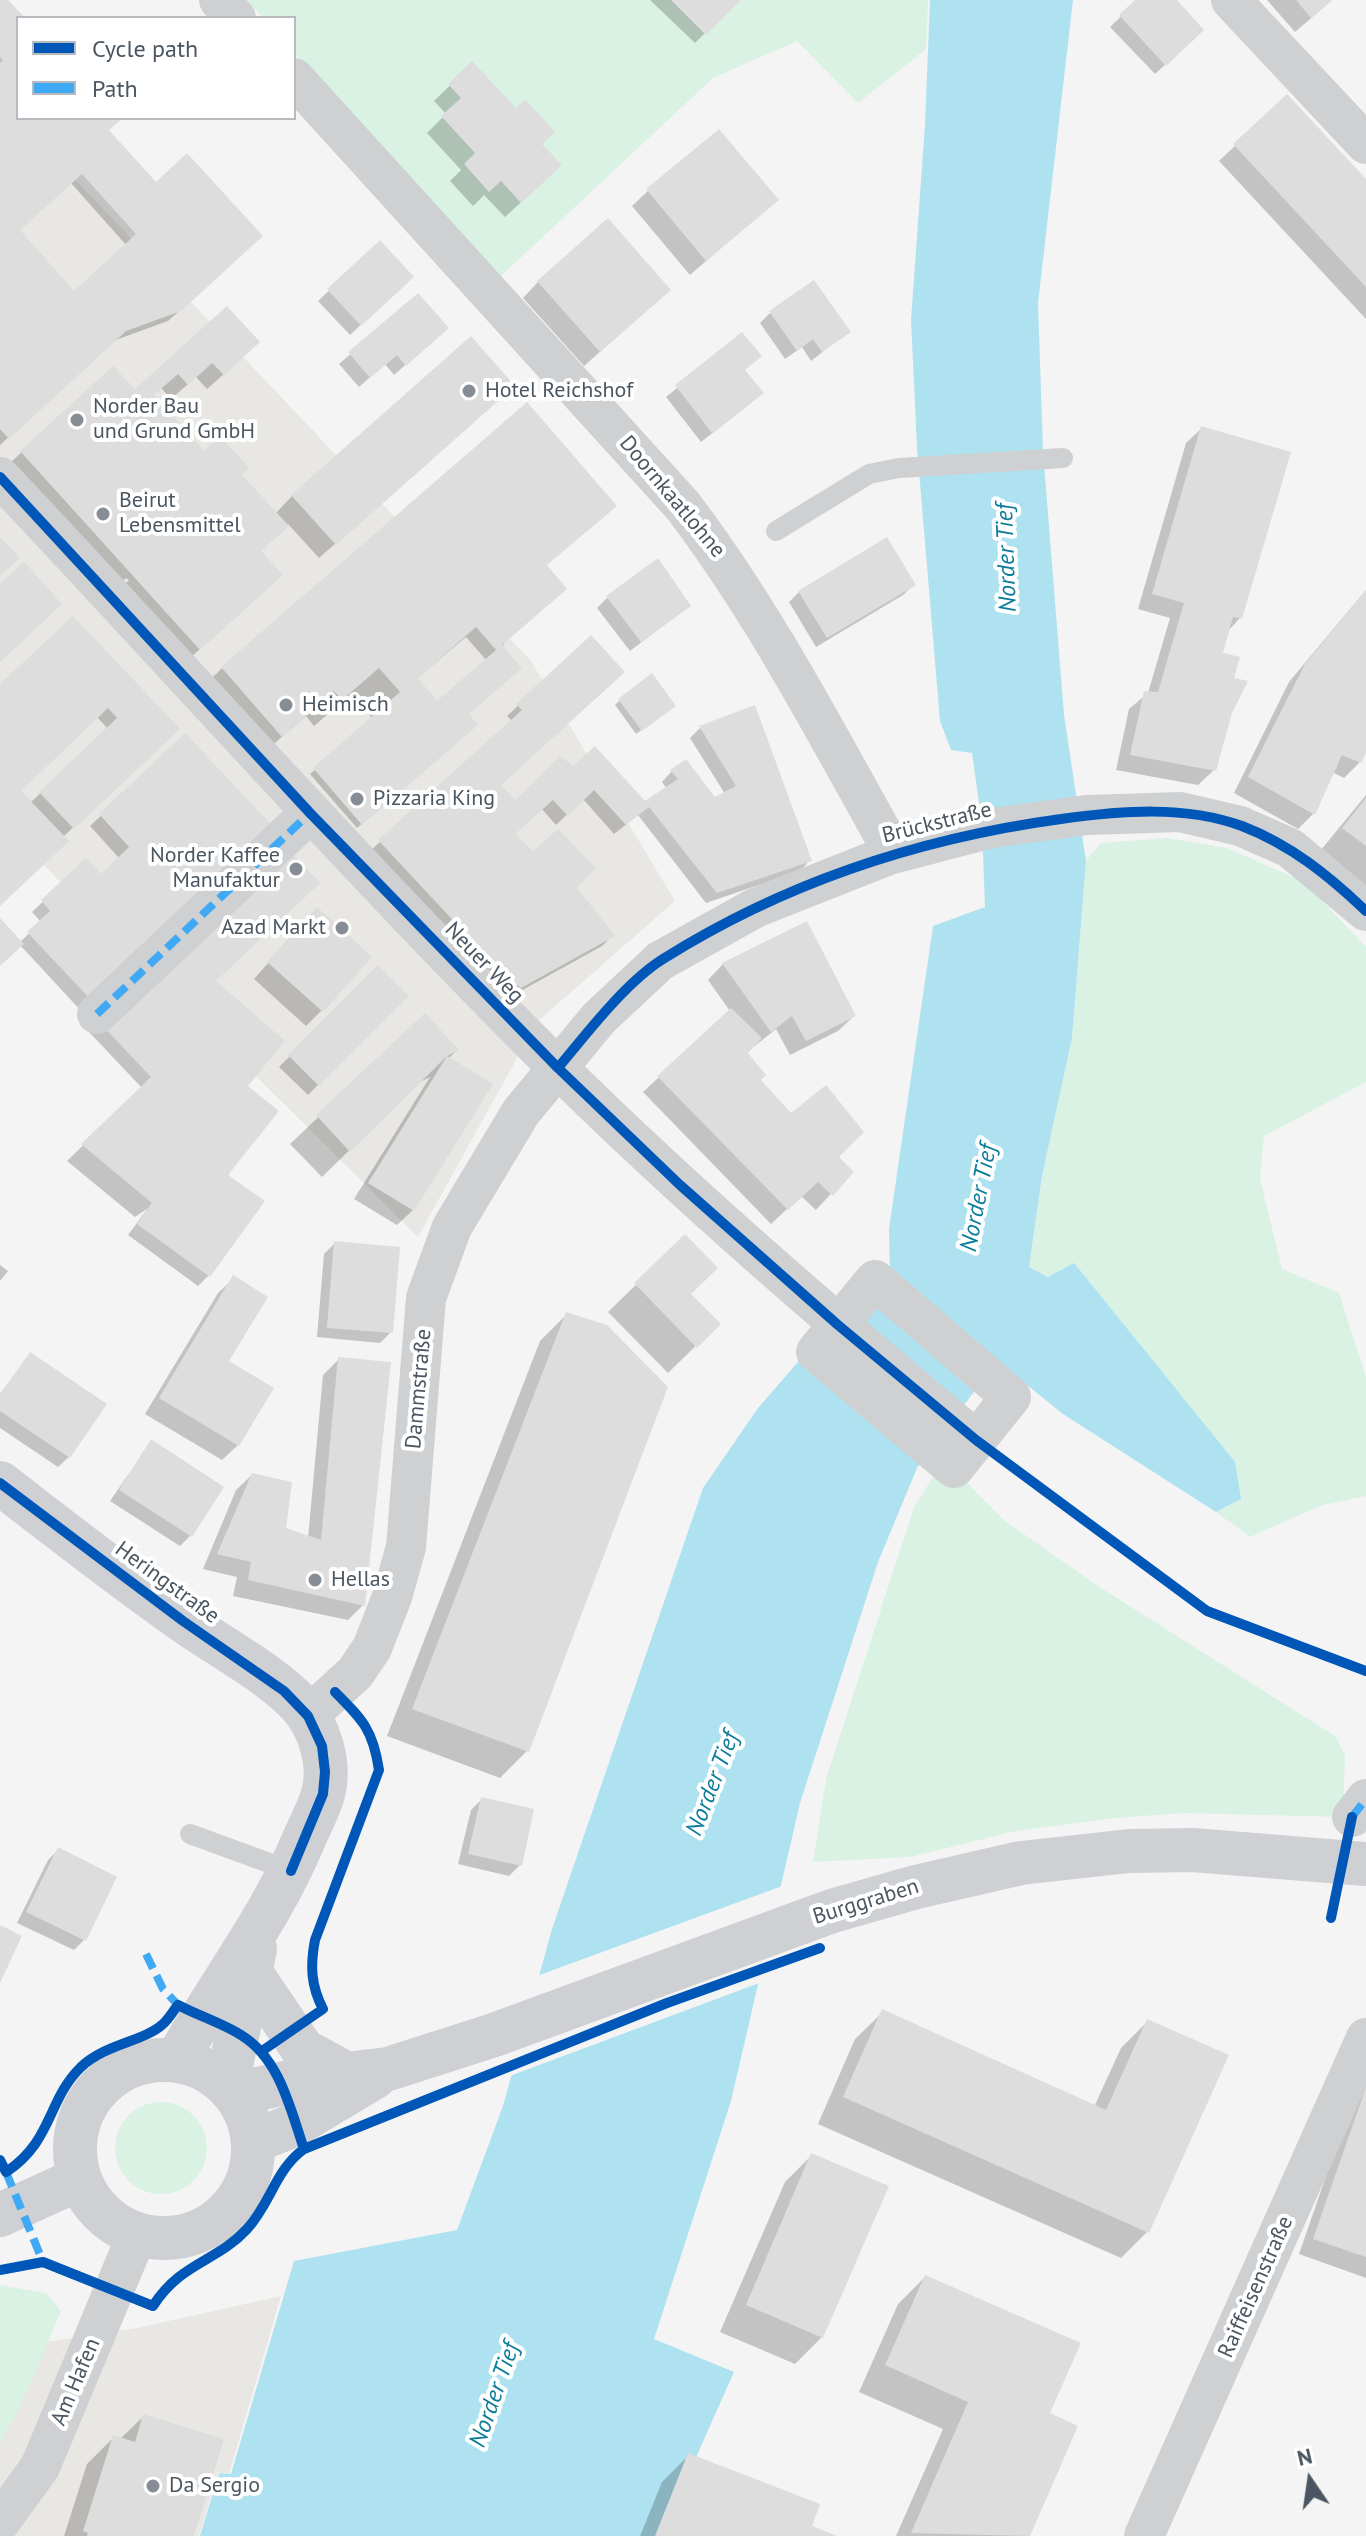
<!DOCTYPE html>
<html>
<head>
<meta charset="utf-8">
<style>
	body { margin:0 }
	#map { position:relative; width:1366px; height:2536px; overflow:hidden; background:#f4f4f4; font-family:"PT Sans",sans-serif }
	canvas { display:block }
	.legend { position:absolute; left:16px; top:16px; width:280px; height:104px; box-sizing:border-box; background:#fff; border:2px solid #b7bbc0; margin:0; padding:10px 14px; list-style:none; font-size:24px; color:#4a5661 }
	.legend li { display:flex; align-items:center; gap:16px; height:40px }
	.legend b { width:40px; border:2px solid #b7bbc0 }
	.north { position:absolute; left:1270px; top:2440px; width:80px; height:80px; -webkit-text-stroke:6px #fff; paint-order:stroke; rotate:347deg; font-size:22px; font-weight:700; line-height:32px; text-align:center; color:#4a5661 }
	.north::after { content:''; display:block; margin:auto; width:28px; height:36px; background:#4a5661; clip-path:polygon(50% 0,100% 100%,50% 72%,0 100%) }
</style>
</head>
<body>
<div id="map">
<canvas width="1366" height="2536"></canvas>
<ul class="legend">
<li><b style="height:10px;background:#0057b8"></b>Cycle path</li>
<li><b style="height:10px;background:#3fa9f5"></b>Path</li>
</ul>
<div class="north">N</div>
</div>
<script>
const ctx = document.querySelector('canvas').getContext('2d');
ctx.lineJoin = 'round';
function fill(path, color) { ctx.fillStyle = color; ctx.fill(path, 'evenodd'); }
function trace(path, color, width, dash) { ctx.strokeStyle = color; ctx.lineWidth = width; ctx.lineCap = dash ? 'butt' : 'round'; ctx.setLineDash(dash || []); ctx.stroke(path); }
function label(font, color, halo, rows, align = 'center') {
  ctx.font = font + ' "PT Sans",sans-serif'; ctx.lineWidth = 8; ctx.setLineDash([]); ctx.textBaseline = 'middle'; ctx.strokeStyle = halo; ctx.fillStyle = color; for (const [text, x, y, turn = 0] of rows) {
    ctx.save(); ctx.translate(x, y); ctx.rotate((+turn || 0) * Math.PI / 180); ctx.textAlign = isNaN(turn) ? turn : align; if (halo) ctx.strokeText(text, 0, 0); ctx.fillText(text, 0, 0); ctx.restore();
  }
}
fill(new Path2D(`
	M0,100L531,661L675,901L537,1022L418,1237L0,822Z
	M281,2296L229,2474L218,2472L199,2536H0V2349L137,2328Z`), '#e8e7e3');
fill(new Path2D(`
	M247,0H928L926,49L858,103L797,41L713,78L500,277L294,52V18H263Z
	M1167,838L1227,848L1304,882L1366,947V1082L1264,1136L1260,1179L1282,1269L1339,1293L1366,1377V1496L1322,1505L1250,1537L1216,1512L1241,1499L1048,1277L1029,1267L1042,1176L1072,1038L1086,861L1101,843Z
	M944,1460L1005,1521L1101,1588L1335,1736L1345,1755L1343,1817L1184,1813L1115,1818L1016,1831L910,1857L813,1862L826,1779L914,1507Z
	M115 2148a46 46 0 1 1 92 0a46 46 0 1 1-92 0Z
	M0,2285L46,2293L61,2311L19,2410L0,2443Z`), '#d9f2e3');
fill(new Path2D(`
	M930,0H1073L1038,303L1043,451L1064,715L1086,861L1072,1038L1042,1176L1029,1267L1048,1277L1074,1263L1235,1462L1241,1499L1216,1512L1063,1414L997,1361L917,1468L878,1562L800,1803L731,2101L654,2339L734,2372L661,2536H200L219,2473L231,2474L294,2261L457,2230L503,2106L552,1929L703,1488L758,1408L805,1354L890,1280L889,1229L933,926L985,907L982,824L972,753L951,750L940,721L917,447L911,320L925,125Z`), '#aee2f0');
fill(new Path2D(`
	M785,1885L762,1982L507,2077L534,1977Z`), '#f4f4f4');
fill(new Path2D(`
	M0,0H6L22,18H18V118H121L107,131L156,185L250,247L168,321L113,341L0,445ZM71,183L127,246L73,293L18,231Z
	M650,0H738L695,43Z
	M1138,0H1174L1192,40L1155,74L1110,27Z
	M1267,0H1332L1295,32Z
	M472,64L516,111L540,144L544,181L505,217L484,195L473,206L450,181L461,170L427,133L446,114L434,101Z
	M1287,97L1366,182V319L1219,161Z
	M648,191L776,200L690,275L632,206Z
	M380,243L401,287L350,335L318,301Z
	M538,282L653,305L584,366L523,298Z
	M418,295L436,338L394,375L385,364L359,387L339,364Z
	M227,309L242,358L207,389L196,377L171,399L161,388L152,396L204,454L240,475L275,514L292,496L497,401L319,558L288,524L260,552V595L179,668L113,596L129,580L126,578L120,583L11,462L113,369L126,400Z
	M770,313L848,332L811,361L802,347L785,359L760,323Z
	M742,335L743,371L751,403L701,442L666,397Z
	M1202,428L1240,618L1227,632L1221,654L1231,679L1230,712L1214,770L1198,785L1116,770L1129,709L1148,693L1170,618L1138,609L1186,443Z
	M545,566L467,714L471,729L357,828L310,774L373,719L351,694L314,726L306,716L253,762L212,678L222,668ZM466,637L487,661L437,703L416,679Z
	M913,585L903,595L816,647L789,602L799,592Z
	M1366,590V748L1360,762L1344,778L1332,772L1313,814L1298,829L1234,793L1289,682Z
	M607,598L689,606L630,651L597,608Z
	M73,619L177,729L63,837L0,905V687ZM97,717L108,729L30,803L19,791Z
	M591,638L499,785L514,803L573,769L644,804L667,789L662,782L672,771L714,799L725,794L690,738L700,728L810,860L800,871L706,903L638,815L614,834L583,799L556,825L542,809L513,834L575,888L612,936L602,946L510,997L369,852L512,721L507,716Z
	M620,700L669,710L636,734L615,705Z
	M185,736L83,1013L20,945L0,965V921L20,942L41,922L32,912L86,861L101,877L120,859L90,826Z
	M1366,795V893L1316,856Z
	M806,924L854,1016L838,1031L790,1055L776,1029L746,1053L758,1080L791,1116L851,1172L816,1210L801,1196L771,1224L643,1092L730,1011L708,980L723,964Z
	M302,925L322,1010L306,1026L254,979Z
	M378,968L406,996L308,1095L279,1067Z
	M213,981L246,1086L209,1275L198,1286L128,1235L148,1208L135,1217L67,1161L142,1088L89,1032L100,1022Z
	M425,1016L457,1050L448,1059L413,1210L397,1225L354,1199L430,1077L418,1083L322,1177L290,1144Z
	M685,1237L689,1295L718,1324L668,1373L608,1312Z
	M335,1243L391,1332L380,1343L317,1337L324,1254Z
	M0,1265L8,1271L0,1281Z
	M234,1278L226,1362L238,1445L222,1460L145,1414L218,1293Z
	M567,1314L527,1751L500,1778L387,1736L540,1341Z
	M30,1354L69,1457L58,1467L0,1428V1394Z
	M339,1359L363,1605L348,1620L233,1596L237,1577L203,1569L236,1490L252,1475L284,1530L308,1538L323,1375Z
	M151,1442L190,1536L180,1546L110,1501Z
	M482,1799L520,1865L509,1876L458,1864L471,1810Z
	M58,1850L84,1940L74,1950L17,1923L48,1860Z
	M883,2012L1094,2107L1121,2048L1148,2021V2231L1121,2258L818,2124L855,2039Z
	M1366,2087V2278L1299,2254L1352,2101Z
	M812,2155L822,2337L795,2364L720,2332L785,2182Z
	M925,2277L1047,2414L1076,2427L1027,2536H896L943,2429L859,2392L898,2304Z
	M144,2416L191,2536H64L87,2464L114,2437L120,2439Z
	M689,2455L809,2527L832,2536H640L662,2482Z`), '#0003');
fill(new Path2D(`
	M0,0H8L25,18H18V118H123L109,130L156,182L187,153L263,236L181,311L126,331L9,439L0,429V63L3,61L0,57ZM82,174L136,234L74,291L20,230Z
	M671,0H741L706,35Z
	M1135,0H1177L1204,30L1166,66L1119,15Z
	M1296,0H1332L1311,18Z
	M472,61L516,108L525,99L555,132L542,144L562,165L521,203L501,181L489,192L464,164L475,153L441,116L461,98L448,84Z
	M1287,94L1366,179V287L1233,144Z
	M719,129L779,200L706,261L646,189Z
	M608,218L671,290L600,352L537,281Z
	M380,240L414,277L361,326L327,289Z
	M814,280L851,332L822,352L813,339L797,351L769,311Z
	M418,293L449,328L406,366L397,355L370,378L348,352Z
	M227,306L260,342L224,375L212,363L188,385L178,374L154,395L204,451L220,436L249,468L242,475L289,526L261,551L283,575L200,650L20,451L113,366L135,389Z
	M742,332L762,356L745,370L764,393L712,433L675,385Z
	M471,336L515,386L336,545L291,495Z
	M527,402L617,506L547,565L567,589L502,645L522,668L469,714L478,725L362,825L313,768L400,692L379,668L342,700L334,691L282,737L221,667ZM476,627L496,650L437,701L418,678Z
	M1201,426L1291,452L1242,619L1233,617L1223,653L1240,657L1234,678L1248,681L1232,713L1216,771L1130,755L1144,691L1158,692L1184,603L1152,594Z
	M0,537L20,558L0,576Z
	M887,537L916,585L827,638L798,591Z
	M658,558L691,606L641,642L606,596Z
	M24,562L62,604L0,662V584Z
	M1366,590V753L1361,763L1342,755L1315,815L1248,777L1305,664Z
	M73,616L180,729L74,829L39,792L117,718L108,708L21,791L69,841L0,906V684Z
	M591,635L625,672L501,785L515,800L560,756L573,766L595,746L645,801L678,779L670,770L686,759L715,797L736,786L699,726L755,705L812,861L717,893L649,807L626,825L594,790L568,816L553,800L515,834L533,851L558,829L596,868L577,888L615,936L521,988L505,976L378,840L522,710L516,704Z
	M652,673L676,706L642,731L618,699Z
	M185,733L279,833L95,1004L27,932L50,911L41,900L86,858L101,874L129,847L99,814Z
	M1366,798V846L1342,828Z
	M285,846L320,883L216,981L285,1041L248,1086L279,1111L228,1175L265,1201L210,1277L137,1224L152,1203L81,1144L151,1077L98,1021Z
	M317,907L372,957L323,1012L267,962Z
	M0,918L24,944L0,966Z
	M807,921L856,1016L806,1041L792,1016L771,1032L722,963Z
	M378,965L409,996L319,1086L288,1055Z
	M731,1008L762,1038L748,1053L766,1075L761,1080L791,1113L826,1085L864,1132L839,1157L854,1172L833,1196L818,1182L788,1210L657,1076Z
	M425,1013L459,1050L447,1056L350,1152L316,1115Z
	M447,1056L493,1084L414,1211L368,1183Z
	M685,1234L718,1268L691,1294L721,1324L697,1348L634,1283Z
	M334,1241L400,1247L393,1333L327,1328Z
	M233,1275L268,1297L229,1361L274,1388L239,1446L159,1398Z
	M566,1312L607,1325L668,1387L529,1752L412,1709Z
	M30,1352L107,1404L70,1458L0,1411V1395Z
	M338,1357L391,1362L365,1606L248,1580L251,1562L217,1554L252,1473L292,1482L286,1528L321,1540Z
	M151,1439L224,1487L192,1537L119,1490Z
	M481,1797L534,1809L522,1866L468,1854Z
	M58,1847L117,1877L86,1941L26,1912Z
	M0,1925L22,1936L0,1983Z
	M882,2009L1106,2110L1147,2019L1229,2055L1149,2233L843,2097Z
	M1366,2087V2257L1313,2239Z
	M811,2153L889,2186L823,2338L746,2305Z
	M925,2275L1081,2343L1050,2413L1078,2426L1030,2536L911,2533L968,2402L885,2365Z
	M143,2414L224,2439L194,2536H87L88,2533L83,2531L113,2435L135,2442Z
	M688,2453L820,2504L812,2526L837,2536H655Z`), '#ddddde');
trace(new Path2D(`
	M776,531L869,474L899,468L1063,458
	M190,1834L291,1871`), '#ced0d2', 20);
trace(new Path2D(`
	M219,0L236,18
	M1231,0L1366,144
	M294,78L683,506C761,609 821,723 884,836L889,855
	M0,477C186,674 366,878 559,1069C692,1200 833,1321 976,1440
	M97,1014L310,813
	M875,1280L1011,1397L954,1468L816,1352Z
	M308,1716L355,1673L372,1648L392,1597L406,1547L426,1298L452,1227L521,1112L599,1018L660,961L755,908L889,855L992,828L1087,815L1180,812L1240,826L1290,848L1366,911
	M1352,1817L1366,1799
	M0,2522L40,2467L137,2235
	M1144,2536L1366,2038`), '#ced0d2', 40);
trace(new Path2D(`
	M0,1483C61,1530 122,1578 185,1622C220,1647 270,1673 299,1704C320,1727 331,1764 323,1794C319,1809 310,1825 304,1839C271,1919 218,1985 177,2060
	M251,1973L303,2050L347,2074
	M75 2149a89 89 0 1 1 178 0a89 89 0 1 1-178 0Z
	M227,2085L255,1949
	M235,2094L303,2079L388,2069L494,2035L832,1911L916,1887L1021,1863L1129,1851L1193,1850L1366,1864
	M254,2141L295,2125L375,2077
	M0,2215L79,2179`), '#ced0d4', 44);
trace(new Path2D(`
	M97,1014L310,813
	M1352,1817L1366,1799
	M146,1954L163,1989L178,2005
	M6,2172L43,2262`), '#3fa9f5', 8, [16, 8]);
trace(new Path2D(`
	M0,477L310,813L558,1068L680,1185L838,1325L976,1440L1207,1611L1366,1671
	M558,1068C586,1034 626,982 663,959C784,883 921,838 1061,819C1121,811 1184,805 1242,826C1291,845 1328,875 1366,911
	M0,1483L183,1621L284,1691L308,1716L322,1746L325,1772L323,1794L291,1871
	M1331,1918L1352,1817
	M262,2051L323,2009C311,1986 310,1966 315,1940L379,1770C373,1730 363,1720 335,1692
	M304,2149L667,2003L820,1948
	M0,2160L6,2172C53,2141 47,2100 81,2067C107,2043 143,2042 163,2024C169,2019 173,2011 178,2005C199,2016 222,2023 241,2035C280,2059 290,2108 304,2149C275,2170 271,2203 247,2229C217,2262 181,2262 153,2306L43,2262L0,2270`), '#0057b8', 10);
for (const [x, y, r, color] of [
	[469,391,8,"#868d94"],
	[77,420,8,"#868d94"],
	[103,514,8,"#868d94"],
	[286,705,8,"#868d94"],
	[357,799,8,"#868d94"],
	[296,869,8,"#868d94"],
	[342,928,8,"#868d94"],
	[315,1580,8,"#868d94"],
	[153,2486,8,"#868d94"]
]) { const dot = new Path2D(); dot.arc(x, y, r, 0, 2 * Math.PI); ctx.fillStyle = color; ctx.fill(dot); trace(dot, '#fff', 3); }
label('22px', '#4a5661', '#fff', [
	["Hotel Reichshof",485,391],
	["Norder Bau",93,407],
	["und Grund GmbH",93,432],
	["Beirut",119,501],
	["Lebensmittel",119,526],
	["Heimisch",302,705],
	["Pizzaria King",373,799],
	["Norder Kaffee",280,856,"right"],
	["Manufaktur",280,881,"right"],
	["Azad Markt",326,928,"right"],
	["Hellas",331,1580],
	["Da Sergio",169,2486]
], 'left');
label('22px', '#4a5661', '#fff', [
	["Doornkaatlohne",672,497,50],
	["Brückstraße",937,823,-14],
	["Neuer Weg",484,963,46],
	["Dammstraße",419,1389,-85],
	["Heringstraße",167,1583,36],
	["Burggraben",866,1902,-17],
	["Raiffeisenstraße",1256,2287,-66],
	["Am Hafen",76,2382,-67]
]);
label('italic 24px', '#0c7c9b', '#fff', [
	["Norder Tief",1007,558,-92],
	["Norder Tief",979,1198,-79],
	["Norder Tief",713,1784,-69],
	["Norder Tief",495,2395,-71]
]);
</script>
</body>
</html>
